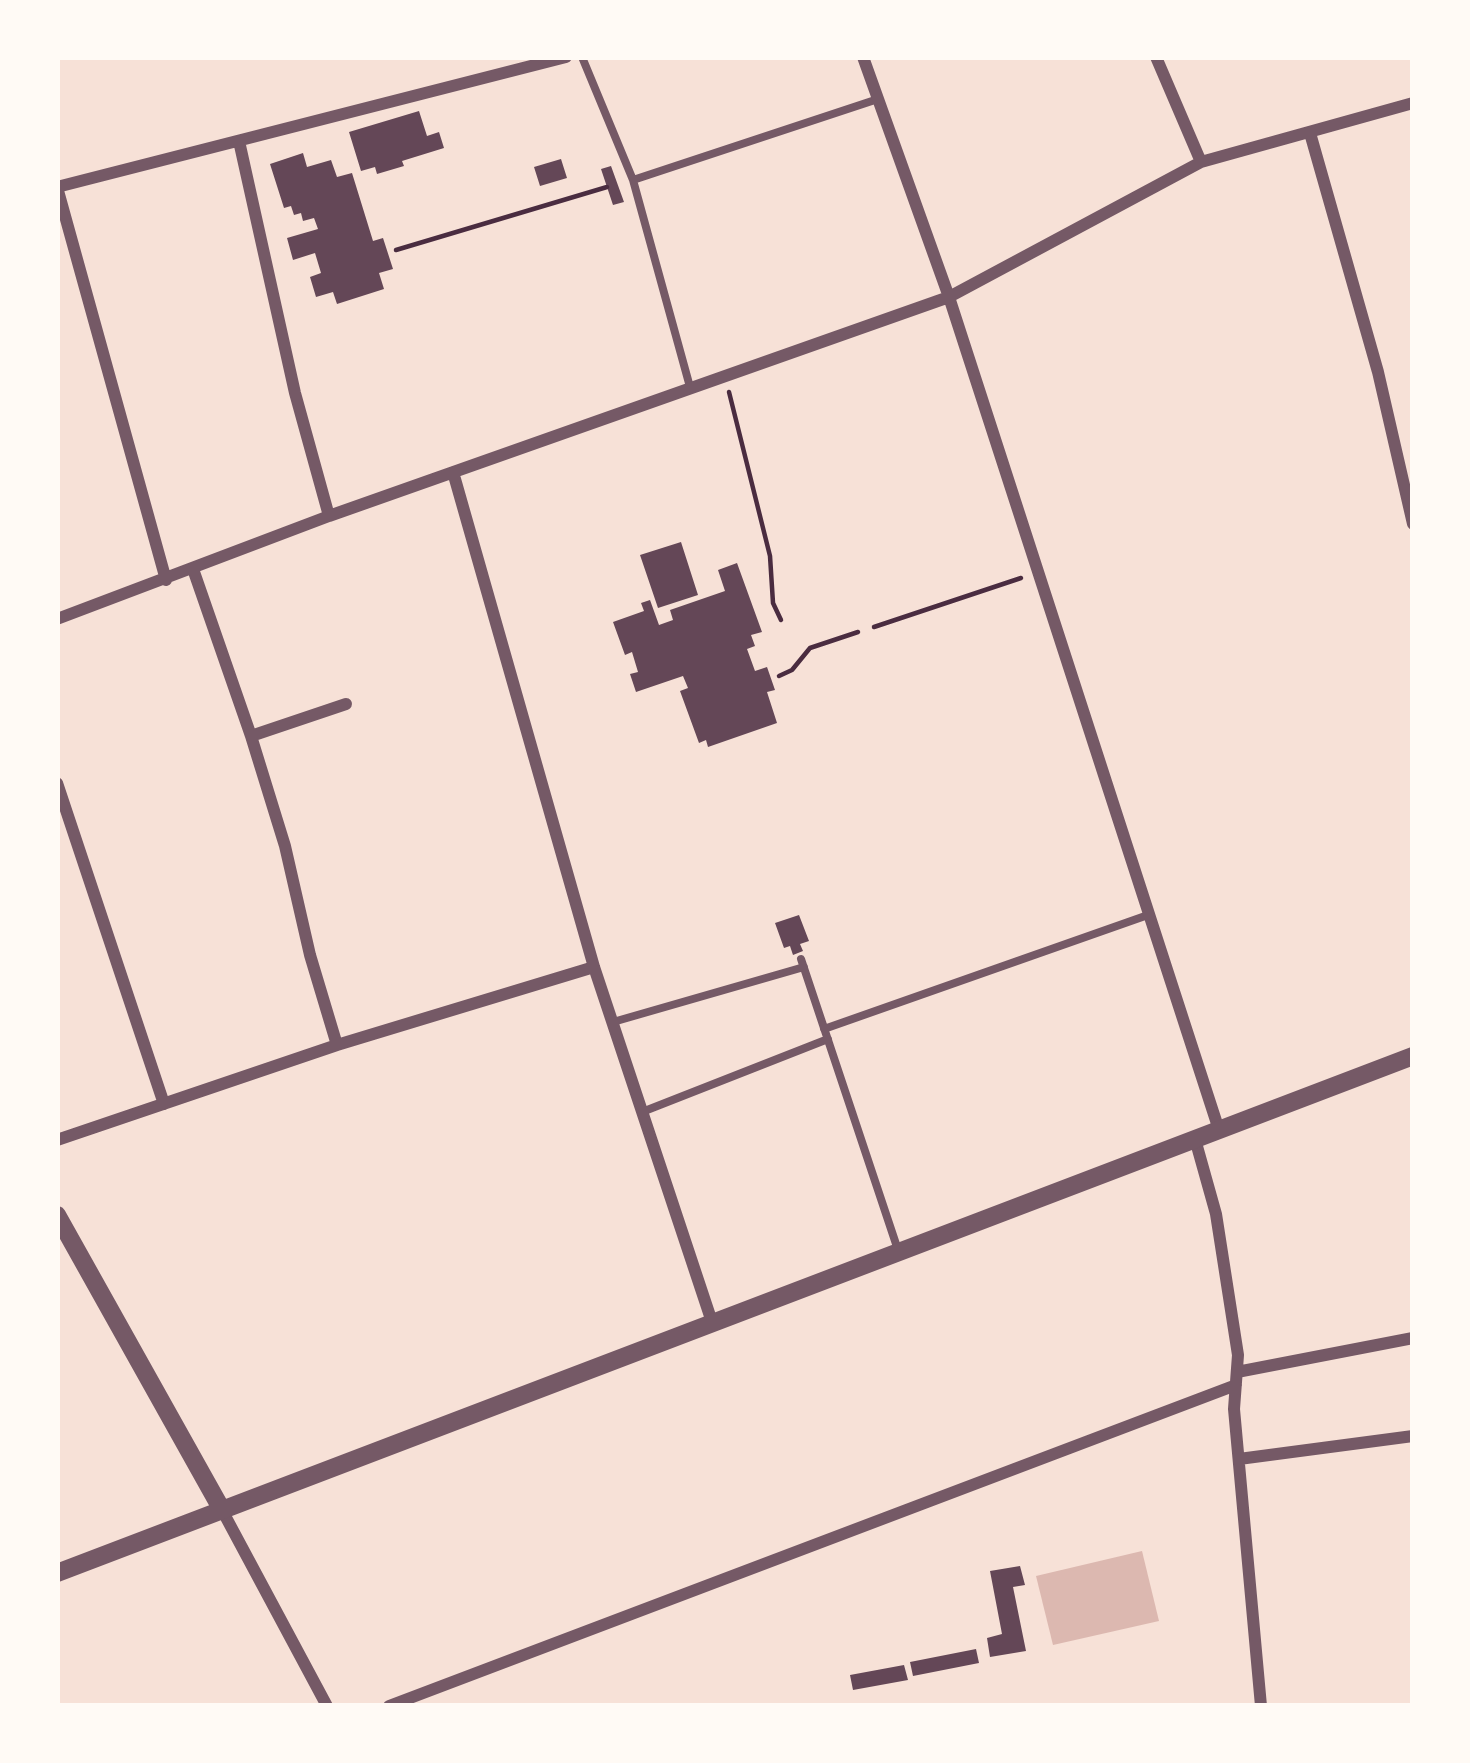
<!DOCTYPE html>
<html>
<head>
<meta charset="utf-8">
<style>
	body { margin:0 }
	#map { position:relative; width:1470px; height:1763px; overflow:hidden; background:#f7e1d7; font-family:Poppins,sans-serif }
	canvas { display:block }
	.frame { position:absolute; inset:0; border:60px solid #fffaf5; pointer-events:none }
</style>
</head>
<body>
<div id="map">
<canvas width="1470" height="1763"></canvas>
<div class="frame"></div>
</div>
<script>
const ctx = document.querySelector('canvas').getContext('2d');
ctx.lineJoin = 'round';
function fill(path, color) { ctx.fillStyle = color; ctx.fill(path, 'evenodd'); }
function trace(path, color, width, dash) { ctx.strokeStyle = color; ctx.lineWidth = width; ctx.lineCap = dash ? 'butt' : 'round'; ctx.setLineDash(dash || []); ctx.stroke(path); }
fill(new Path2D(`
	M1142,1551L1159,1621L1053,1645L1036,1576Z`), '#dcb8b0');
fill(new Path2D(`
	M419,111L427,136L439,132L444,148L402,161L404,166L377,174L375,167L361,171L349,132Z
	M303,153L307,167L331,160L337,177L352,173L373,241L383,238L393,269L379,273L384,289L337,304L333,292L316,297L310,277L321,273L315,253L293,260L287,238L318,229L314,218L303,221L301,213L294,215L291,206L284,208L270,164Z
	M561,159L567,178L540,186L534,167Z
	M611,166L624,202L613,205L601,169Z
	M681,542L698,595L658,608L640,555Z
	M737,563L762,632L751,635L755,646L747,649L755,671L767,667L775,690L767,692L777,723L708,747L706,740L699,743L680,691L688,688L683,676L636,692L630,674L638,672L632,652L625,655L613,622L644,611L641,603L650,600L659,625L673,620L670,610L725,591L718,570Z
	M799,915L809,941L800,944L803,951L793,955L790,946L784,948L775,923Z
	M1020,1566L1025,1585L1013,1587L1026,1651L990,1657L987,1638L1002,1634L990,1571Z
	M976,1649L979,1663L913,1676L910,1662Z
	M904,1665L908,1680L853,1690L850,1675Z`), '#644757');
trace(new Path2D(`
	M396,250L607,187
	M729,392L770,556L773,603L781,620
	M874,627L1021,578
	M779,676L792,670L810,648L858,632`), '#4a2c40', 4.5);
trace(new Path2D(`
	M582,57L633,180L690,387
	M633,180L878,99
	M801,959L898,1250
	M613,1022L804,967
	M824,1029L1148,915
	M642,1112L828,1039`), '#755966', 8);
trace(new Path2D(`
	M863,57L949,297L1219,1130
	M1156,57L1201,162
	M1310,133L1378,372L1413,524
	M239,141L295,393L329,516
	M57,187L566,57
	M57,187L166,580
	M453,472L594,967L712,1322
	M193,569L251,736L285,846L310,955L337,1045
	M57,619L329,516L949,297L1201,162L1413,103
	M251,736L346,704
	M57,783L164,1104
	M1195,1139L1216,1214L1238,1355L1234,1409L1261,1706
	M57,1140L337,1045L594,967
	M1237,1372L1413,1338
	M1239,1459L1413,1436
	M222,1510L327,1706
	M389,1706L1236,1385`), '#755966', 12);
trace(new Path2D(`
	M57,1215L222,1510
	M57,1573L1413,1056`), '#755966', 18);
</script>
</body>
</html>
